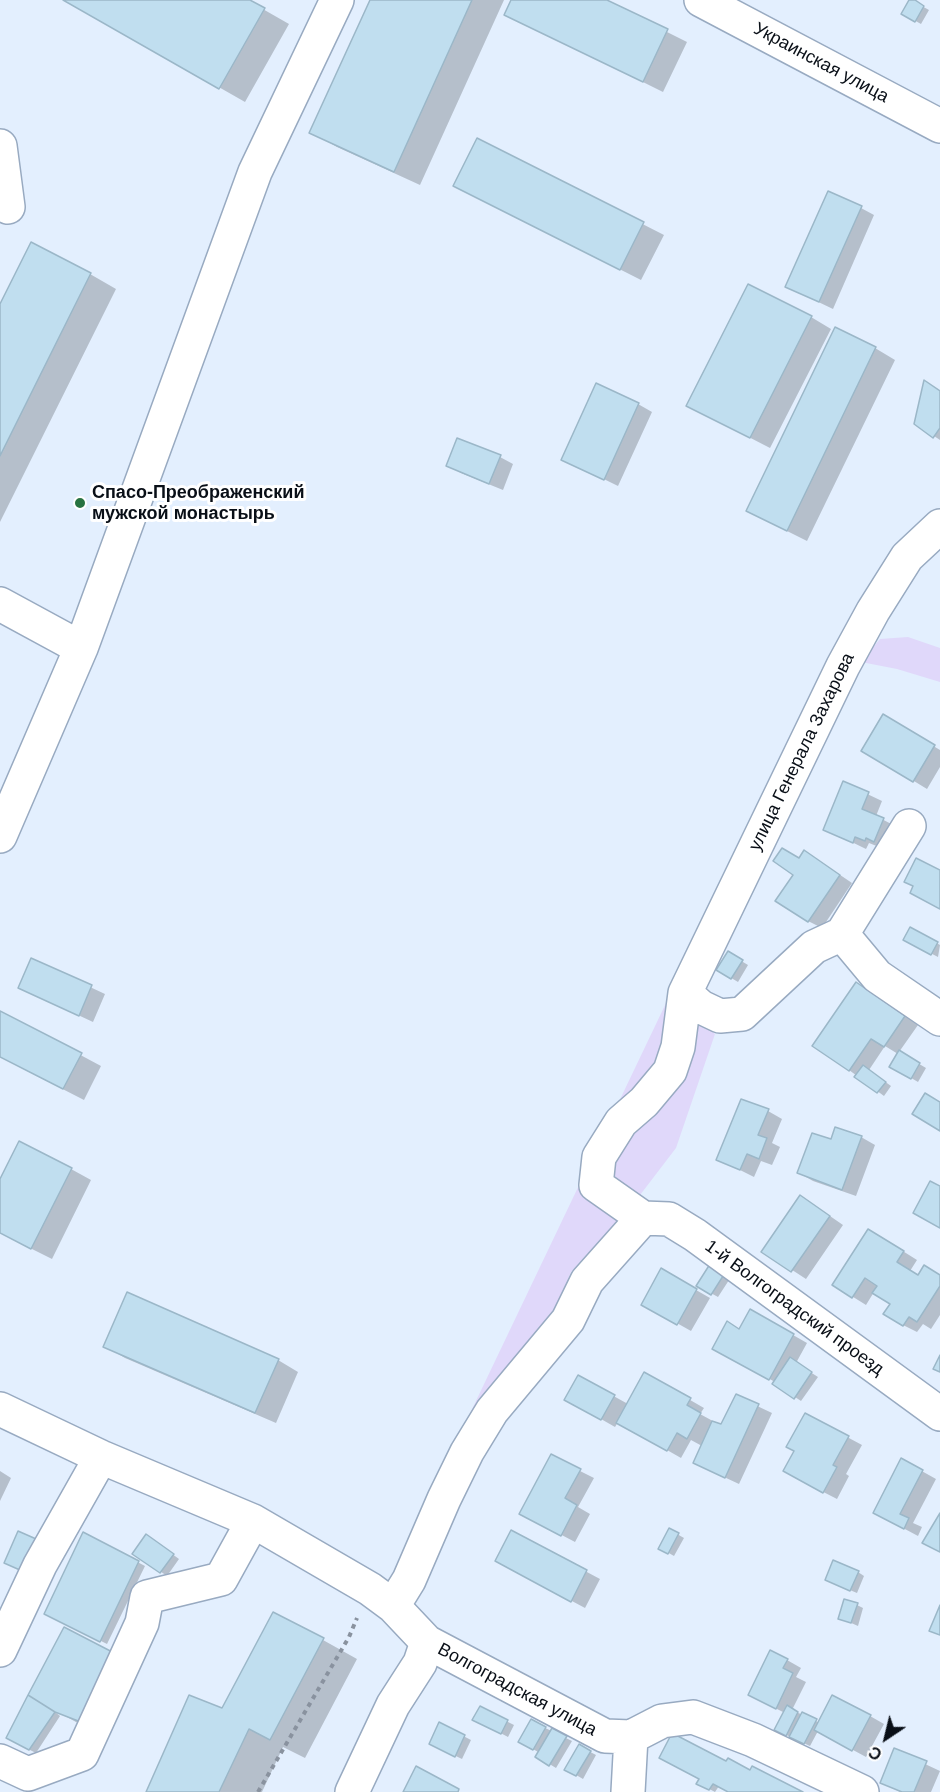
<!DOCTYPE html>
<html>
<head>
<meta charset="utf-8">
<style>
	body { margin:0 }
	#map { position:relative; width:940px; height:1792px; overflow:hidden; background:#e3effe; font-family:Arial,sans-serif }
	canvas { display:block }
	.north { position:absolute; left:856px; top:1708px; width:60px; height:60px; -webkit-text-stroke:4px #fff; paint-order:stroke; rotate:215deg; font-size:16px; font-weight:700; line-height:24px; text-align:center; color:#090f17 }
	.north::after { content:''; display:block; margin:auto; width:21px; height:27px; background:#090f17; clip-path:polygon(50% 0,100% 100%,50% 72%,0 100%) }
</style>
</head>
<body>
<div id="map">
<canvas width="940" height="1792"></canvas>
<div class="north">С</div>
</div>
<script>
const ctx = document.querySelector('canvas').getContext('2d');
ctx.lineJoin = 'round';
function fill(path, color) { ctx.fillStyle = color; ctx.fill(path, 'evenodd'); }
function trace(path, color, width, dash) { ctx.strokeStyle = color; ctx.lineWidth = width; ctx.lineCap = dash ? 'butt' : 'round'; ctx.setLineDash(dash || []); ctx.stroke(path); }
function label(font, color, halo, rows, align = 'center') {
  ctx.font = font + ' Arial,sans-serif'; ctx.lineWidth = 6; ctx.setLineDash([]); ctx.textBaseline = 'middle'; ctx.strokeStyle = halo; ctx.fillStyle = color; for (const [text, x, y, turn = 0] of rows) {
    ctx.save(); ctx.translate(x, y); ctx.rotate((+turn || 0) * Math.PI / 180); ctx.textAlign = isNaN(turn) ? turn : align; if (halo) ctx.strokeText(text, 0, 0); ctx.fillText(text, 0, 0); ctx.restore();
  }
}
fill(new Path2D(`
	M908,637L940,648V682L897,669L861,662L880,639Z
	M667,1001L689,1006L715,1034L676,1148L637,1199L571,1272L554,1312L400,1560Z`), '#e0d8fa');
fill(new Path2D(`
	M66,0H247L289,24L245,102Z
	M371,0H504L420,185L337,147L311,132Z
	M512,0H603L687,42L663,92L506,14Z
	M911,0L929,10L921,24L903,14Z
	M478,140L664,235L641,280L475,196Z
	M861,208L874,215L833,309L787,287Z
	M90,274L116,289L0,522V308Z
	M811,317L831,329L770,448L708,416Z
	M875,348L895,360L807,541L767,521Z
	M940,391V440L934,436Z
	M638,404L652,412L618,486L563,459Z
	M500,457L513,464L503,490L461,473L447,465Z
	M883,716L940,750V767L927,789L863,750Z
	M844,783L882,801L876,816L897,827L879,847L869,843L866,849L825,829Z
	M799,860H818L852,883L822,928L808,921L795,874Z
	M911,929L940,945L938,957L905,940Z
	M728,953L748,965L738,982L718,970Z
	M32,960L105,994L93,1022L20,988Z
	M870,992L918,1025L899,1052L926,1068L918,1082L891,1066L898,1054L885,1046L869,1070L891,1086L884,1096L849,1070Z
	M0,1012L101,1066L84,1100L0,1057Z
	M768,1111L782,1119L772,1143L780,1147L772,1165L761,1161L754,1177L718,1159Z
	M861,1137L875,1145L856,1196L813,1181L799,1173L832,1141Z
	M71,1169L91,1180L52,1259L0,1233V1182Z
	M814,1205L843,1225L806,1279L763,1251Z
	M882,1238L917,1260L910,1271L919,1276H940V1315L931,1329L923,1324L917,1332L903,1325L892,1303L874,1292L866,1305L834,1285Z
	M711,1266L731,1277L718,1297L698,1286Z
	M661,1270L710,1298L691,1331L643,1304Z
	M751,1311L807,1343L796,1363L818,1377L801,1401L774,1383L775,1382L714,1348L740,1331Z
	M105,1346L278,1360L298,1372L276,1423L125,1358Z
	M645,1374L704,1408L700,1414L722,1426L736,1396L772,1413L739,1484L709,1470L702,1446L691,1440L681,1458L618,1422L615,1427L566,1399L579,1377L628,1404Z
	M806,1415L862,1445L846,1474L849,1476L837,1499L798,1479L796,1451Z
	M902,1460L936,1479L913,1523L922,1527L918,1536L888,1520Z
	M0,1471L11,1478L0,1501Z
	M580,1471L594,1478L578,1507L590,1514L575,1542L535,1521Z
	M670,1530L684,1538L674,1556L660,1548Z
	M512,1532L600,1579L585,1608L510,1568Z
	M84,1534L145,1566L107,1644L53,1617Z
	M153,1540L179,1559L167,1576L134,1553Z
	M858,1572L864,1576L857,1593L833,1583Z
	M857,1605L863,1608L858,1626L840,1618Z
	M323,1640L357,1659L305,1758L283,1747L262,1792H148L223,1709Z
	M119,1657L139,1669L106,1735L76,1722L56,1711L55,1712L60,1716L36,1753L14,1742Z
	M787,1660L801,1668L796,1677L806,1682L792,1710L820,1723L870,1716L884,1724L866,1757L818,1731L810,1746L782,1733L785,1713L763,1702Z
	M480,1708L514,1725L508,1737L474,1719Z
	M531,1721L572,1741L556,1768L538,1757L540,1753L520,1742Z
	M440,1724L471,1740L462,1759L437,1747Z
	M579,1746L596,1755L583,1779L566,1769Z
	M895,1750L940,1771L931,1792H900L881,1782Z
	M726,1763L751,1772L800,1792H730L719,1786L715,1792L698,1783Z`), '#0003');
const building = new Path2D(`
	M63,0H250L265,8L219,89Z
	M370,0H472L394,172L309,133Z
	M511,0H607L668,29L643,82L504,15Z
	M909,0H915L924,6L915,22L901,14Z
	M477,138L644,222L620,270L453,186Z
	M828,191L862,206L819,302L785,287Z
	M31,242L91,273L0,456V304Z
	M748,284L812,316L750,438L686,406Z
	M835,327L876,347L787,531L746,511Z
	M924,380L940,391V428L933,438L914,424Z
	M596,383L639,403L604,480L561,460Z
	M457,438L501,455L489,484L446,466Z
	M883,714L935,745L913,782L861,751Z
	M843,781L869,792L862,809L884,818L874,842L866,838L865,841L855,837L853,843L823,830Z
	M782,848L799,858L804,850L840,875L808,922L775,901L793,875L773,861Z
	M916,858L940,870V909L910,893L913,886L904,882Z
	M910,927L938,942L931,955L903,940Z
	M728,951L743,960L731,979L716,970Z
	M31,958L92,985L79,1016L18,988Z
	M856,982L905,1016L884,1047L871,1039L849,1071L812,1046Z
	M0,1011L82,1053L63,1089L0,1057Z
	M899,1050L920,1063L911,1079L889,1067Z
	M863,1065L886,1082L877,1093L854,1077Z
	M925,1093L940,1102V1131L912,1114Z
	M741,1099L769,1109L758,1135L767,1138L759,1159L747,1154L740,1170L716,1160Z
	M835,1127L862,1136L842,1190L797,1173L812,1133L831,1139Z
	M19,1141L72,1168L31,1249L0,1233V1179Z
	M930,1181L940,1186V1228L913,1213Z
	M800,1195L830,1216L791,1272L761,1252Z
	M868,1229L904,1251L897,1262L918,1275L924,1265L940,1275V1286L917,1322L909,1317L903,1326L883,1314L890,1304L872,1293L877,1286L865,1278L852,1298L832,1285Z
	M710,1264L725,1273L711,1295L696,1286Z
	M661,1268L697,1289L677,1325L641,1305Z
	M127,1292L279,1359L255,1413L103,1347Z
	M750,1309L794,1334L769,1380L712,1349L727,1321L739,1329Z
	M940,1355V1372L933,1369Z
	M790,1357L812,1372L794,1399L772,1384Z
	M644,1372L691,1398L687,1405L701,1413L687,1439L677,1433L667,1451L616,1423Z
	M578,1375L615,1395L601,1420L564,1400Z
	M736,1394L759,1404L725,1478L693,1463L712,1421L721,1424Z
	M805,1413L849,1436L833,1465L837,1467L823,1493L783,1471L794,1451L786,1447Z
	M551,1454L581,1469L565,1498L577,1505L561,1536L519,1514Z
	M901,1458L923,1470L900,1514L909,1518L904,1529L873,1513Z
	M940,1513V1552L922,1543Z
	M669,1528L679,1533L668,1554L658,1549Z
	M511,1530L587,1570L571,1602L495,1561Z
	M18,1531L43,1542L29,1574L4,1563Z
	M83,1532L139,1561L100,1642L44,1614Z
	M146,1534L174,1554L160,1573L132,1554Z
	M833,1560L859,1571L850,1591L825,1580Z
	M844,1599L858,1603L851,1623L838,1619Z
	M940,1605V1635L929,1631Z
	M273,1612L324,1638L270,1740L249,1729L219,1792H146L189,1695L222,1708Z
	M64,1627L120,1656L86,1724L55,1712L28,1695Z
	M770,1650L788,1659L783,1668L793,1673L776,1709L748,1695Z
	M28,1695L55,1712L29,1750L6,1738Z
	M832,1695L871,1715L852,1751L814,1730Z
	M787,1705L798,1712L786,1736L774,1730Z
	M480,1706L508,1720L501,1734L472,1720Z
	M802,1712L817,1719L804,1744L789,1737Z
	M531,1719L546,1727L533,1750L518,1742Z
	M439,1722L465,1735L455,1757L429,1744Z
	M552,1728L567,1736L549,1766L535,1757Z
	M672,1733L726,1761L728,1758L750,1770L752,1766L803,1792H728L713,1784L709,1790L696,1784L699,1779L659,1758Z
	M579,1744L591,1751L576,1776L564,1770Z
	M894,1748L927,1761L914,1792H902L880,1783Z
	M416,1766L459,1789L458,1792H403Z`);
fill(building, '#c0deef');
trace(building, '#9bb7c8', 1.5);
const minor = new Path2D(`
	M701,0L940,126
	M0,146L8,207
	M0,604L81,648
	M0,836L81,648L255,172L337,0
	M842,934L909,826
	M685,993L701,1007L720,1016L742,1014L814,947L842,934L877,976L940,1019
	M643,1218L596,1185L599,1157L621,1122L644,1102L670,1071L678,1047L685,993L843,666L873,611L907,557L940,526
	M643,1218L669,1219L695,1235L940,1414
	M0,1409L101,1457L253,1521L370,1589L393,1606L427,1642L605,1736L631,1737L662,1721L693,1717L753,1740L862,1792
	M393,1606L409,1580L444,1499L467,1452L492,1411L568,1320L587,1281L643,1218
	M0,1650L40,1565L101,1457
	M0,1761L28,1774L82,1754L142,1623L147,1597L221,1579L253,1521
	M352,1792L393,1705L420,1663L427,1642
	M628,1792L631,1737`);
trace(minor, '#98aac1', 36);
trace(new Path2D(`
	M258,1792L349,1637L357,1618`), '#89929f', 4, [4.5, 4.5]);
trace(minor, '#fff', 33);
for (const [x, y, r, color] of [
	[80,503,6,"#287341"]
]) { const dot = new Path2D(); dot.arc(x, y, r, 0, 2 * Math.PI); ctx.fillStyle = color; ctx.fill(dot); trace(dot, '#fff', 2); }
label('18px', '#090f17', '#fff', [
	["Украинская улица",821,63,28],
	["улица Генерала Захарова",802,752,-64],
	["1-й Волгоградский проезд",794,1308,36],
	["Волгоградская улица",517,1690,28]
]);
label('bold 18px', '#090f17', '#fff', [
	["Спасо-Преображенский",92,493],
	["мужской монастырь",92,514]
], 'left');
</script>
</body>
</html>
